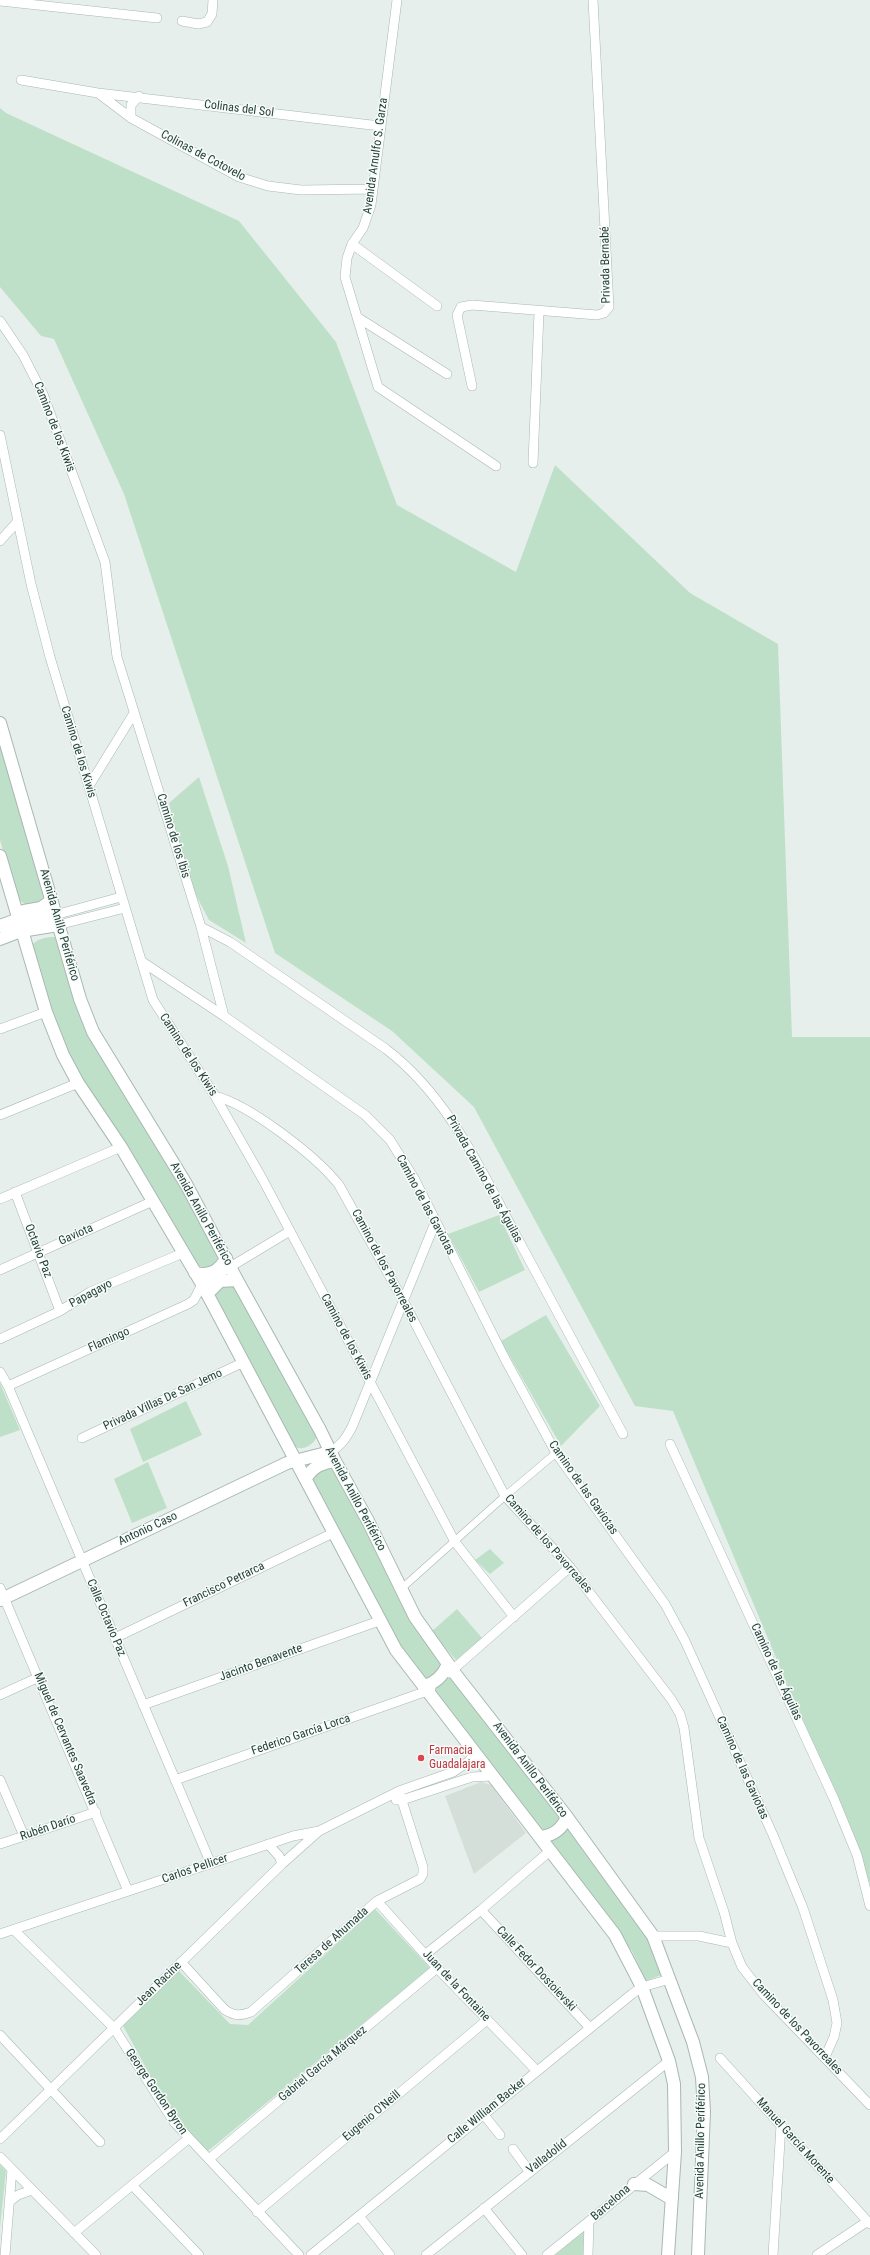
<!DOCTYPE html>
<html>
<head>
<meta charset="utf-8">
<style>
	body { margin:0 }
	canvas { display:block; background:#e6efeb }
</style>
</head>
<body>
<canvas width="870" height="2255"></canvas>
<script>
const ctx = document.querySelector('canvas').getContext('2d');
ctx.lineJoin = 'round';
function fill(path, color) { ctx.fillStyle = color; ctx.fill(path, 'evenodd'); }
function trace(path, color, width, dash) { ctx.strokeStyle = color; ctx.lineWidth = width; ctx.lineCap = dash ? 'butt' : 'round'; ctx.setLineDash(dash || []); ctx.stroke(path); }
function label(font, color, halo, rows, align = 'center') {
  ctx.font = font + ' "Roboto Condensed",sans-serif'; ctx.lineWidth = 3; ctx.setLineDash([]); ctx.textBaseline = 'middle'; ctx.strokeStyle = halo; ctx.fillStyle = color; for (const [text, x, y, turn = 0] of rows) {
    ctx.save(); ctx.translate(x, y); ctx.rotate((+turn || 0) * Math.PI / 180); ctx.textAlign = isNaN(turn) ? turn : align; if (halo) ctx.strokeText(text, 0, 0); ctx.fillText(text, 0, 0); ctx.restore();
  }
}
fill(new Path2D(`
	M481,1782L491,1785L526,1833L474,1874L445,1796Z`), '#d4dfda');
fill(new Path2D(`
	M0,108L6,113L239,221L336,342L397,505L516,572L555,465L690,593L778,644L792,1037H870V1883L673,1411L635,1406L474,1107L392,1031L275,953L124,494L54,339L41,336L0,287Z
	M0,740L45,895L38,905L27,906L17,898L0,840Z
	M199,777L228,866L246,943L209,920L187,878L169,803Z
	M54,937L59,939L84,1026L100,1055L166,1157L219,1254C216,1265 208,1271 197,1265L66,1053L32,954L31,946C37,939 45,937 54,937Z
	M499,1215L525,1270L479,1292L448,1234Z
	M222,1286H236L317,1436C314,1445 302,1452 294,1446L213,1293Z
	M546,1315L600,1406L561,1446L501,1341Z
	M0,1383L20,1430L0,1437Z
	M186,1401L202,1435L143,1462L130,1429Z
	M148,1462L167,1508L132,1523L114,1479Z
	M331,1466L394,1581L614,1886L648,1939L661,1975L646,1981L632,1951L399,1648L378,1610L313,1480L314,1474Z
	M490,1549L504,1563L490,1574L475,1560Z
	M457,1609L482,1638L456,1660L431,1632Z
	M375,1909L430,1968L208,2151L174,2119L122,2024L179,1971L230,2024L248,2025Z
	M0,2165L6,2171L0,2227Z
	M584,2231L583,2255H555Z`), '#bfe0c8');
const pedestrian = new Path2D(`
	M401,1589L505,1496L556,1453`);
const minor = new Path2D(`
	M397,0L371,205L363,228L352,244L347,258L345,277L378,387L496,466
	M0,1L157,18
	M182,21L198,24L207,22L212,14L213,0
	M21,80L98,93L380,126
	M98,93L131,118L239,177L268,186L301,190L373,189
	M131,118V105L139,96
	M352,244L437,306
	M357,317L447,374
	M0,321L23,355L43,394L105,562L117,657L201,927L224,1016
	M472,386L457,315L461,307L472,305L597,315L604,313L609,307L593,0
	M0,435L31,584L50,657L153,1000L215,1096L263,1180L455,1542L514,1617
	M533,463L539,312
	M0,541L18,521
	M89,786L134,713
	M55,915L121,897
	M58,925L125,908
	M201,927L230,942L386,1049C449,1097 482,1172 518,1239C553,1304 588,1369 623,1434
	M141,961L224,1016L365,1115L390,1140L415,1180L505,1359L556,1453L665,1604L685,1641L773,1835L803,1908L833,2000L837,2023L834,2037L825,2057
	M0,1029L46,1012
	M215,1096C250,1105 316,1156 339,1185L404,1302L505,1496L570,1567L671,1699L680,1714L684,1728L699,1838L724,1912L732,1943L742,1967L764,1995L870,2105
	M0,1115L78,1083
	M15,1192L60,1311
	M0,1199L121,1147
	M0,1270L153,1201
	M0,1339L60,1311L90,1292L183,1253
	M0,1372L8,1386L211,1864
	M8,1386L188,1304L194,1300L202,1284L290,1231
	M82,1438L244,1362
	M670,1444L834,1799L857,1855L870,1906
	M330,1452C341,1446 346,1438 352,1427L435,1223
	M0,1588L128,1891
	M115,1638L333,1533
	M449,1673L570,1567
	M0,1695L39,1677
	M143,1705L379,1621
	M0,1780L24,1836
	M175,1780L427,1691L431,1688
	M396,1800H402L472,1777L492,1776
	M0,1844L96,1812
	M268,1844L279,1856L282,1864
	M377,1901L437,1968L537,2071
	M481,1910L590,2028
	M14,1930L114,2028L174,2122L299,2255
	M0,1934L293,1836L319,1831L399,1791L453,1772L468,1762L475,1754
	M653,1936H699L732,1943
	M426,1954L481,1910L551,1850
	M181,1962L225,2010C235,2016 240,2016 251,2012L377,1901L420,1879L423,1874V1867L399,1791
	M0,2035L100,2142
	M720,2058L870,2224
	M484,2115L500,2135
	M0,2139L282,1864L318,1832
	M513,2149L529,2171
	M0,2157L96,2255
	M209,2159L437,1968
	M132,2185L199,2255
	M9,2202L18,2195L32,2190
	M484,2208L522,2255
	M257,2212L487,2020
	M359,2216L390,2255
	M74,2233L188,2139
	M5,2255L12,2169
	M311,2255L632,1994L642,1987L670,1979
	M426,2255L669,2061
	M547,2255L675,2152
	M588,2255L589,2222
	M773,2255L781,2125
	M817,2255L868,2221`);
const tertiary = new Path2D(`
	M0,723L80,999L93,1032L186,1184L237,1280L320,1430L335,1461L368,1521L415,1617L456,1675L567,1817L653,1936L693,2042L702,2077L704,2112L698,2255
	M0,856L46,1012L63,1055L78,1083L121,1147L202,1284L396,1650L615,1935L642,1987L669,2061L674,2084L675,2152L668,2255
	M24,911L41,908L51,901
	M0,926L19,919L55,915
	M0,939L21,931L58,925
	M195,1273C209,1276 219,1272 226,1258
	M207,1294L220,1281L237,1280
	M306,1478C313,1467 321,1463 335,1461
	M0,1600L287,1463L330,1452
	M424,1686C436,1683 443,1676 448,1664
	M541,1837C554,1835 562,1829 567,1817
	M634,2184L648,2185L672,2199`);
trace(pedestrian, '#a8b8b2', 8);
trace(minor, '#a8b8b2', 10);
trace(tertiary, '#a8b8b2', 14);
trace(pedestrian, '#fff', 7);
trace(minor, '#fff', 9);
trace(tertiary, '#fff', 12);
for (const [x, y, r, color] of [
	[421,1758,4,"#e0444e"]
]) { const dot = new Path2D(); dot.arc(x, y, r, 0, 2 * Math.PI); ctx.fillStyle = color; ctx.fill(dot); trace(dot, '#f7fbf9', 1.5); }
label('12px', '#24423a', '#f7fbf9', [
	["Colinas del Sol",239,109,7],
	["Colinas de Cotovelo",203,156,28],
	["Avenida Arnulfo S. Garza",376,156,-82],
	["Privada Bernabé",606,265,-91],
	["Camino de los Kiwis",54,427,69],
	["Camino de los Kiwis",78,752,73],
	["Camino de los Ibis",173,836,73],
	["Avenida Anillo Periférico",59,925,74],
	["Camino de los Kiwis",188,1055,57],
	["Privada Camino de las Águilas",484,1179,61],
	["Camino de las Gaviotas",425,1205,62],
	["Avenida Anillo Periférico",201,1214,61],
	["Gaviota",76,1235,-24],
	["Octavio Paz",38,1251,69],
	["Camino de los Pavorreales",384,1266,62],
	["Papagayo",91,1294,-28],
	["Camino de los Kiwis",346,1337,62],
	["Flamingo",109,1340,-24],
	["Privada Villas De San Jemo",163,1400,-25],
	["Camino de las Gaviotas",583,1488,55],
	["Avenida Anillo Periférico",355,1499,62],
	["Antonio Caso",148,1529,-25],
	["Camino de los Pavorreales",548,1544,49],
	["Francisco Petrarca",224,1585,-26],
	["Calle Octavio Paz",106,1618,67],
	["Jacinto Benavente",261,1663,-20],
	["Camino de las Águilas",776,1672,65],
	["Federico García Lorca",301,1735,-19],
	["Miguel de Cervantes Saavedra",65,1739,67],
	["Camino de las Gaviotas",742,1768,66],
	["Avenida Anillo Periférico",530,1770,53],
	["Rubén Darío",48,1828,-19],
	["Carlos Pellicer",195,1869,-19],
	["Teresa de Ahumada",332,1941,-42],
	["Calle Fedor Dostoievski",536,1969,47],
	["Jean Racine",159,1984,-44],
	["Juan de la Fontaine",456,1986,47],
	["Camino de los Pavorreales",797,2027,47],
	["Gabriel García Márquez",323,2064,-40],
	["George Gordon Byron",156,2092,56],
	["Calle William Backer",487,2111,-39],
	["Eugenio O'Neill",372,2116,-40],
	["Avenida Anillo Periférico",701,2141,-89],
	["Manuel García Morente",795,2141,48],
	["Valladolid",547,2157,-38],
	["Barcelona",611,2203,-41]
]);
label('12px', '#be3a42', '#f7fbf9', [
	["Farmacia",429,1751],
	["Guadalajara",429,1765]
], 'left');
</script>
</body>
</html>
